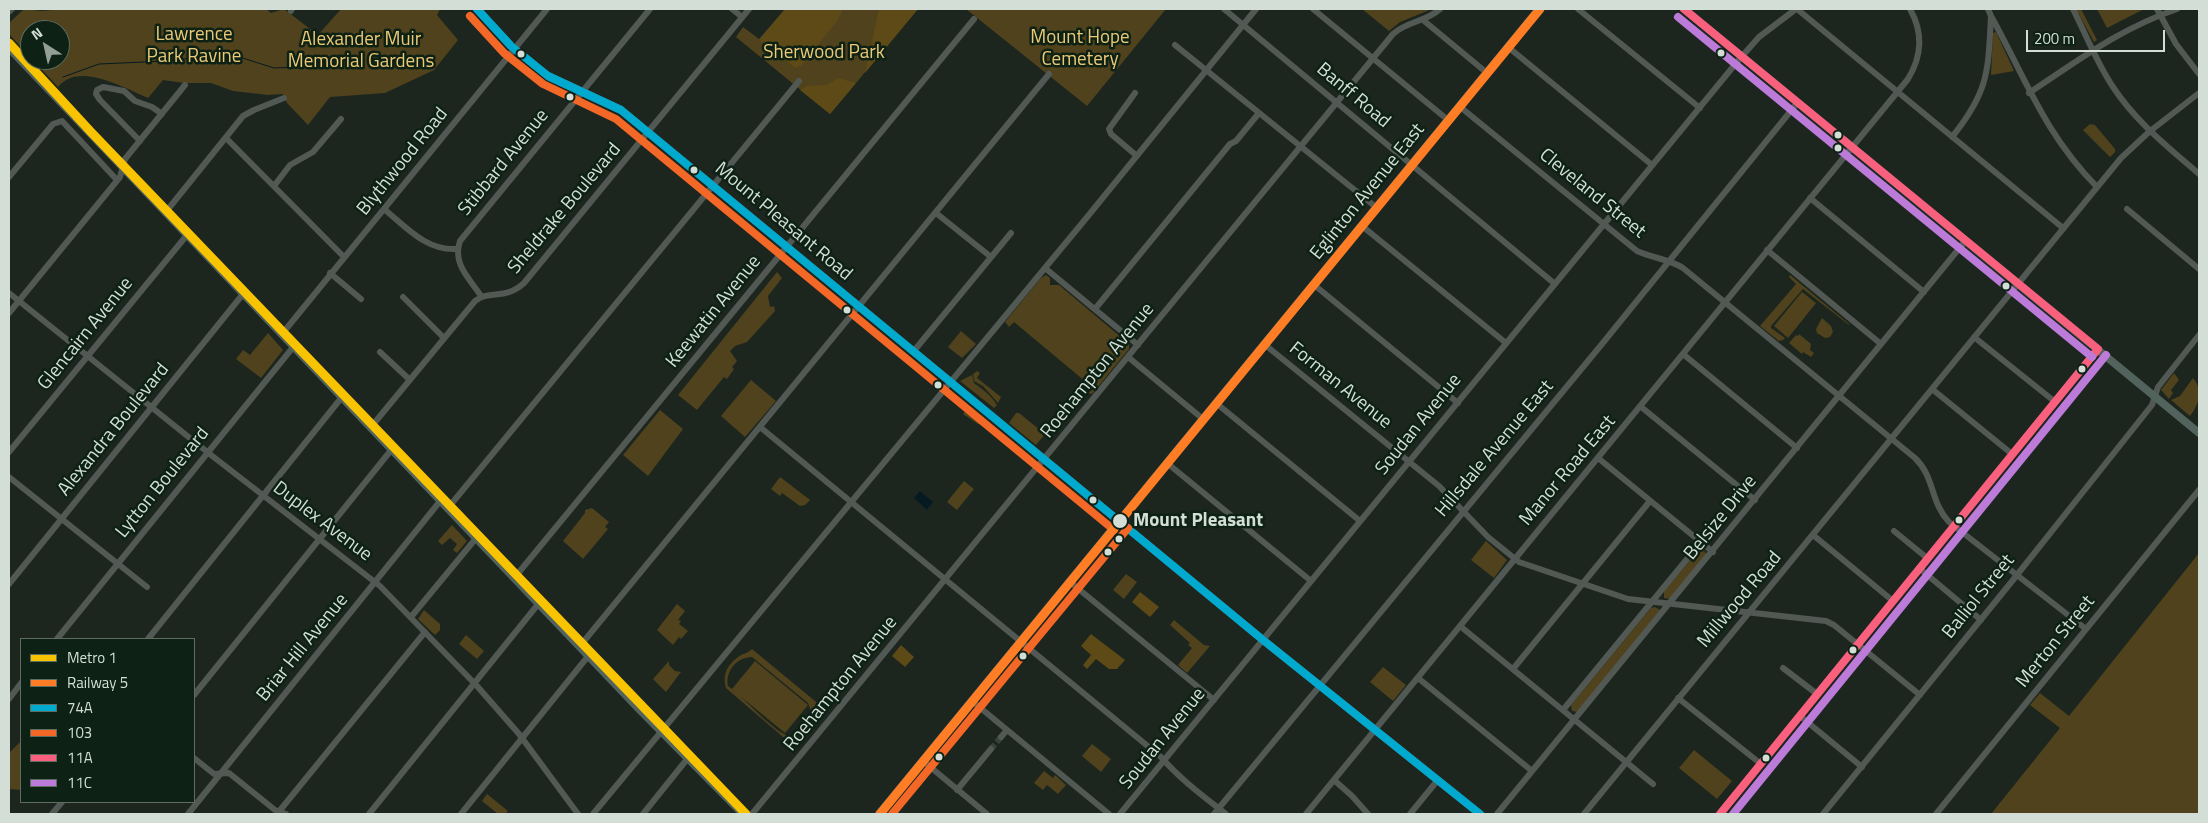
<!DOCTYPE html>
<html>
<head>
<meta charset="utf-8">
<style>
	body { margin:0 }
	#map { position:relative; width:2208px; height:823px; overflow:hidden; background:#1c261f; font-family:"Titillium Web",sans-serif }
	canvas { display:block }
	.frame { position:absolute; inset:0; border:10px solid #d3dfd6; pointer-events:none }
	.legend { position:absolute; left:20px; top:638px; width:175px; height:165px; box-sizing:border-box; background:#0e2115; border:1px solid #5d6d62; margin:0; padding:6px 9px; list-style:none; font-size:15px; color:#d3dfd6 }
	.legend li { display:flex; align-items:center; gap:10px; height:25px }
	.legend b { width:25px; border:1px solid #5d6d62 }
	.north { position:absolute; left:20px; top:20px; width:50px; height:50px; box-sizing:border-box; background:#0e2115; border:1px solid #5d6d62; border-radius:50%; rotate:325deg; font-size:14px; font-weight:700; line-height:20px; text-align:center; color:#d3dfd6 }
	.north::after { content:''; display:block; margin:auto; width:18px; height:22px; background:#939e96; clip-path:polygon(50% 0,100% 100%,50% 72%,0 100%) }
	.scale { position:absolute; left:2026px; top:30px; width:139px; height:22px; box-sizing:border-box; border:2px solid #d3dfd6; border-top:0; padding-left:6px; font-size:15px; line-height:18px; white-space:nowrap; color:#d3dfd6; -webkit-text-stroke:4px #0e2115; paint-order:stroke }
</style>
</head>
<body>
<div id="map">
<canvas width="2208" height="823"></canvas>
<div class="frame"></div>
<ul class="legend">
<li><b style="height:6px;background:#f8c300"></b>Metro 1</li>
<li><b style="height:6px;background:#ff7d24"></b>Railway 5</li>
<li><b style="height:6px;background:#00a9ce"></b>74A</li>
<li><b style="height:6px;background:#f36827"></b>103</li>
<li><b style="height:6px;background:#f8607d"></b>11A</li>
<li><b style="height:6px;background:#bd7bd9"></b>11C</li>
</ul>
<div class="north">N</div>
<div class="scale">200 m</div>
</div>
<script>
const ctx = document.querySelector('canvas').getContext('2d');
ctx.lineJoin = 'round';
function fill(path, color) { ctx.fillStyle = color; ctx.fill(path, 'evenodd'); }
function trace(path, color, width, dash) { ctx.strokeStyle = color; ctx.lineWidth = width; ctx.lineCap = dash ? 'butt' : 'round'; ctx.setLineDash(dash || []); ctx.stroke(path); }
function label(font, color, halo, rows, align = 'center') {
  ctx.font = font + ' "Titillium Web",sans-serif'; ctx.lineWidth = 5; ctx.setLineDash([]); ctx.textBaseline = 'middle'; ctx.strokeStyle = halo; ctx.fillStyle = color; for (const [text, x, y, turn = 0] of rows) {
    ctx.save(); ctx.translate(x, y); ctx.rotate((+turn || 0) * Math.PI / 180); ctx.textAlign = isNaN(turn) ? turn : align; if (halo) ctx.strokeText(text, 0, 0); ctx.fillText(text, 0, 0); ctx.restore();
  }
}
fill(new Path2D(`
	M24,9L42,11L62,9H266L271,13L284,9L318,35L341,9H440L437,15L458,40L434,70L385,93L330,97L308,125L287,103L283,94L268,95L233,91L211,83H184L163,80L148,98C124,88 79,61 58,87L33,60H60V30H30V57L9,34V23Z
	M785,9H918L830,114L736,37L743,27L759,39Z
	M966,9H1166L1087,106Z
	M1362,9H1432L1400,22L1389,31Z
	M2076,9H2081L2097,40L2094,42Z
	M2097,9H2144L2107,28Z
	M1996,32L2014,71L1991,75L1993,33Z
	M2090,124L2095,125L2115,149V152L2110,157L2083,130Z
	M777,272L782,278L768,296L770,307L774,306L775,311L747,342L735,346L730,351L737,361L732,367L734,369L727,379L724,377L697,410L678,395Z
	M1046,275L1050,278V285H1059L1129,344V349L1092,394L1088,393L1096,383L1086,382L1014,322L1009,327L1005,322L1041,278Z
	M1790,275L1849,324V325L1803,289L1771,326V328L1785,338L1783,340L1779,341L1760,326L1796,284L1789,277Z
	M1802,292L1816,303L1788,338L1774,326Z
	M1822,318L1831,326L1833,332L1830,337L1825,338L1817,333L1816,329Z
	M961,331L976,344L962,358L948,347Z
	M268,333L283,350L261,378L236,359L243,350L250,355Z
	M1799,334L1811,344L1810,350L1814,353L1811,357L1803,352L1802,354L1789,343L1796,335L1798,336Z
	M977,371L980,373L977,378L1001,397L998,403L983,386L974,381L973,374Z
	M2174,373L2179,380L2171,390L2173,393L2169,399L2161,390Z
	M972,375L974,383C982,389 991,395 997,405L994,408L960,381Z
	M2193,378C2203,390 2200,403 2190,416L2171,400L2180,396Z
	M751,380L776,401L745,437L721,416Z
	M969,407L992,425L978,424L963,414Z
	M660,410L683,429L648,476L623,455Z
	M1016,413H1019L1045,434L1036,445L1009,423Z
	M780,477L784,480L810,500L805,505L800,506L782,493L780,496L771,489Z
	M964,481L974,489L957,510L947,502Z
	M592,508L609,522L605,527L608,529L583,559L563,541L585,513V510Z
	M452,525L467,541L457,553L453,550L457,544L450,538L442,545L438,541Z
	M1486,541L1507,560L1494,578L1471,560Z
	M1699,550H1704L1706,554L1670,599L1664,598V591Z
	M2199,553V814H1991L2060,728L2030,705L2040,693L2069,716Z
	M1126,574L1137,582L1124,599L1113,590Z
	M677,604L685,611L678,620L681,621L679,624L688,631L681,639L679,637L673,645L657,630Z
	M1655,607L1660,610L1578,712L1572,711L1571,705L1651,608Z
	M424,610L440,624V630L435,635L418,619Z
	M1174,620L1204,645L1210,646L1187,673L1178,665L1192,648L1188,645L1190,643L1170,625Z
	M466,635L484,651L477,659L459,644Z
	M752,649L821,706L816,709C818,728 802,743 783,737L726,688C722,675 727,665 738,657C743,653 747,654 752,649ZM752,657L808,703L813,717C809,727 798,741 786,735C774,730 751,706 740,696L785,733L808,705L755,661L732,689L728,686C725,671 737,657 752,657Z
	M669,661V665L675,671L681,672L666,692L653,679Z
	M1383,667L1406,685L1393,701L1370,682Z
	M21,741V790L9,789V753Z
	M1092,744L1111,759L1101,772L1082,756Z
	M1694,750L1732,781L1717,799L1679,768Z
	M1044,771L1053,778L1055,775L1066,785L1058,794L1047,785L1043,790L1034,783Z
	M487,794L508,811L505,814H498L482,801Z`), '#4f421c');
fill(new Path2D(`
	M785,9H843L837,21L802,65L796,68L759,40Z
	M879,9H918L865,73Z
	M838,78L856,83L830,114L800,90L807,86L827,85Z
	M1140,592L1159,607L1150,617L1132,602Z
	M1091,634L1125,660L1117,669H1109L1096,659L1087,669L1083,665L1091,655L1081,646Z
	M901,645L914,657L905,667L892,656Z`), '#5d4a17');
fill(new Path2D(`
	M920,491L933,502L927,510L914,498Z`), '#051a21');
trace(new Path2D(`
	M63,77L99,64L166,61L230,54L274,68L301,67L323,62L339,55`), '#051a21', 1);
trace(new Path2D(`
	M991,749L1001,737`), '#37423a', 6, [6, 3]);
trace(new Path2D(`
	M732,9L742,17
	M1224,9L1555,284
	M1313,9L1448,120
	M1578,9L1700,108
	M1797,9L2063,228
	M2073,9C2086,35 2097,63 2113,87C2136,122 2168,147 2199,174
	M2157,9L2176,44L2199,74
	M291,11L292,9
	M9,12L12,9
	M1991,16C2026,79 2044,133 2097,187
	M1423,20L1487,73
	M1175,45L1377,208
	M1508,47L1652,165
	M1135,93L1109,129L1111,134L1137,156
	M2029,93C2079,60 2119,29 2177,9
	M1459,106L1637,251C1652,258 1669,259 1683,268L1915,458C1935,477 1930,502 1949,522L2086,629
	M1952,137C1989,91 1988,72 1991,16L1988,9
	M226,138L344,257
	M140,141L100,100L96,94L97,90L103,87L124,91L135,101L152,107L162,114
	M9,177L53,124L62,121L117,180
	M274,186L290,165L313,152L341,119
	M1810,198L1924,292
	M384,209C406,227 426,251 457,249
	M2127,209L2199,269
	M165,213L243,116L254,110L284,98
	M936,213L991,257
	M1362,226L1506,343
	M1767,250L1881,344
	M1045,268L1138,345
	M330,273L361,299
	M1313,284L1458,403
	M9,293L211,455L380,586L477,686L519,734L578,814
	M481,296C470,279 452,264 460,241L650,9
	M403,297L444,338
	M1095,309L1230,144L1236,141L1259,113
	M9,313L120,177L125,159L185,85
	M282,334L547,9
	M1974,337L2054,401
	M1264,344L1439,486L1488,537L1519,562L1628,599L1826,621L1834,625L1920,695
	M380,352L410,380
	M913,352L1011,233
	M1683,354L1797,448
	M1128,357L1203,419
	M1932,389L2012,454
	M1216,403L1360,521
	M1640,406L1755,500
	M371,427L475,301C491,289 504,301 524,283L749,9
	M760,427L1161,757C1180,779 1203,796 1226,814
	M9,452L187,235
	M1598,458L1713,552
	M1167,463L1311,581
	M9,477L147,587
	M448,508L799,81
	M1894,531L1927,558
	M1813,535L1893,601
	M1919,568L1981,620
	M515,577L974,19
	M1070,582L1214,700
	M9,584L243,294
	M411,617L477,537
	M1460,626L1653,784
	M57,639L294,346
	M148,639L342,397
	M580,646L1049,74
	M1783,668L1817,694
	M1513,669L1650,501
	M1418,678L1532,771
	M194,695L392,449
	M1678,698L1761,764
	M9,699L21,683
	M972,701L1109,814
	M1563,710L1701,542
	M1800,716L1862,767
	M1001,737L1007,730
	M194,758L214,774L229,773L275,810L286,814
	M923,761L987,814
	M1334,780L1352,796L1368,814
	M957,790L991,749
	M52,814L62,802
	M188,814L441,500
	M277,814L425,632
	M369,814L539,603
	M461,814L589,655
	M593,814L1088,216L1256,9
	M643,814L688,758
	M752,814L1393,34C1407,21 1426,22 1440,9
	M1120,814L1737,62L1759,37L1796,9
	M1214,814L1602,344L1798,102
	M1306,814L1908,79C1922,56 1923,32 1910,9
	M1410,814L1437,781
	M1497,814L1966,240
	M1584,814L2121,158L2149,132L2199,93
	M1720,814L2098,349
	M1823,814L2013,580L2152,405L2158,387L2199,335
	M1936,814L2199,490`), '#525954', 6);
trace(new Path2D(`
	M477,9L511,46L548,76L621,110L1263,640L1480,814
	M1684,9L2199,433
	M9,48L639,709L743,814
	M879,814L1539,9`), '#52635e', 8);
trace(new Path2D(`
	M477,9L511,46L548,76L621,110L1263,640L1480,814`), '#00a9ce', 8);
trace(new Path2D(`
	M470,16L504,53L543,84L616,119L1114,530
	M892,814L1128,528`), '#f36827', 8);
trace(new Path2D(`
	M1684,9L2098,349
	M1720,814L2098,349`), '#f8607d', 8);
trace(new Path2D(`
	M1678,17L2092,357
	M1733,814L2106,355`), '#bd7bd9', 8);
trace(new Path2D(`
	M880,814L1540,9`), '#ff7d24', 9);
trace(new Path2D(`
	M9,43L91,132L746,814`), '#f8c300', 9);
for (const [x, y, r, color] of [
	[1721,53,4.5,"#d3dfd6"],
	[521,54,4.5,"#d3dfd6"],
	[570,97,4.5,"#d3dfd6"],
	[1838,135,4.5,"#d3dfd6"],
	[1838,148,4.5,"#d3dfd6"],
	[694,170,4.5,"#d3dfd6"],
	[2006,286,4.5,"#d3dfd6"],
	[847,310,4.5,"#d3dfd6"],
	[2082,369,4.5,"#d3dfd6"],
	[938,385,4.5,"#d3dfd6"],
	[1093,500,4.5,"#d3dfd6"],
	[1959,520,4.5,"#d3dfd6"],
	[1120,521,8,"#d3dfd6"],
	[1119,539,4.5,"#d3dfd6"],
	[1108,552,4.5,"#d3dfd6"],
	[1853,650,4.5,"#d3dfd6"],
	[1023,656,4.5,"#d3dfd6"],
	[939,757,4.5,"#d3dfd6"],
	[1766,758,4.5,"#d3dfd6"]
]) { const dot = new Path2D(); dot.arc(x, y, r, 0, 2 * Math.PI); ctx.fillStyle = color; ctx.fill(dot); trace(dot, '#0e2115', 2); }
label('19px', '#edc976', '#0e2115', [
	["Lawrence",194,35],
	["Park Ravine",194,57],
	["Mount Hope",1080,38],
	["Cemetery",1080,60],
	["Alexander Muir",361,40],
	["Memorial Gardens",361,62],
	["Sherwood Park",824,53]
]);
label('19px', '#d3dfd6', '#0e2115', [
	["Banff Road",1353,96,40],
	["Blythwood Road",403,162,-51],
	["Stibbard Avenue",504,163,-51],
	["Eglinton Avenue East",1368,192,-51],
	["Cleveland Street",1592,194,39],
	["Sheldrake Boulevard",565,209,-50],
	["Mount Pleasant Road",783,222,40],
	["Keewatin Avenue",714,312,-51],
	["Glencairn Avenue",86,334,-51],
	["Roehampton Avenue",1098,371,-51],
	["Forman Avenue",1340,386,39],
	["Soudan Avenue",1419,425,-51],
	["Alexandra Boulevard",114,430,-51],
	["Hillsdale Avenue East",1495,449,-50],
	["Manor Road East",1568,471,-50],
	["Lytton Boulevard",163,483,-51],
	["Belsize Drive",1721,518,-51],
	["Duplex Avenue",322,522,37],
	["Balliol Street",1979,597,-51],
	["Millwood Road",1740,600,-50],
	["Merton Street",2056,642,-51],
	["Briar Hill Avenue",303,648,-51],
	["Roehampton Avenue",841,684,-51],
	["Soudan Avenue",1163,739,-51]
]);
label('bold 19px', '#d3dfd6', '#0e2115', [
	["Mount Pleasant",1133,521]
], 'left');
</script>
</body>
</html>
